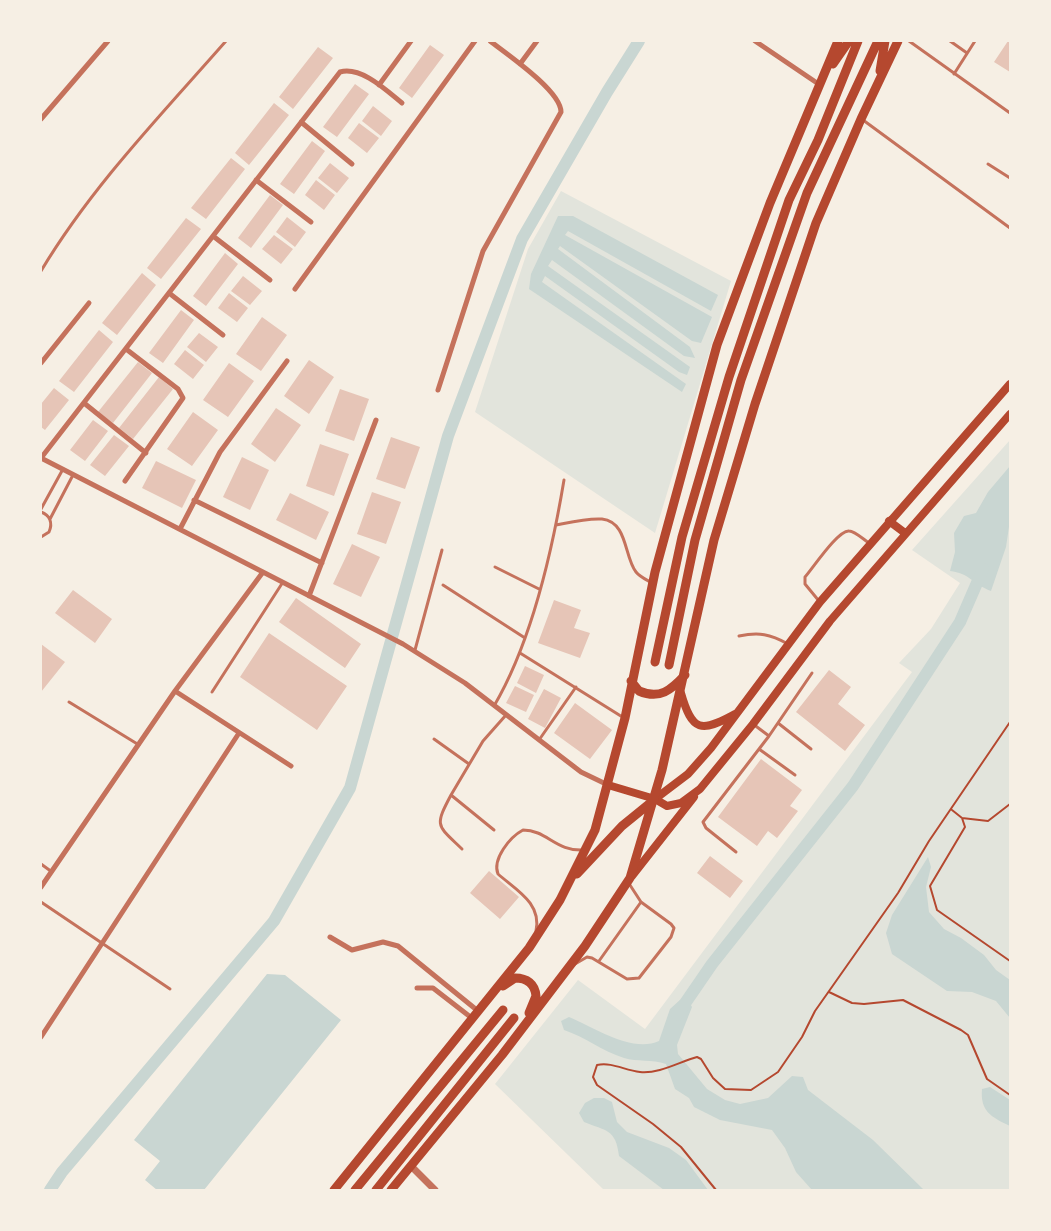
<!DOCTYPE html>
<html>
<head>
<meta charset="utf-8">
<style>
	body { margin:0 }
	#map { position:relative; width:1051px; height:1231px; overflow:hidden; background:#f6efe4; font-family:"Noto Sans",sans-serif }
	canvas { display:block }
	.frame { position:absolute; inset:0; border:42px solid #f6efe4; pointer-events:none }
</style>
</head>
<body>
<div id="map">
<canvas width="1051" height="1231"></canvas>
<div class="frame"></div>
</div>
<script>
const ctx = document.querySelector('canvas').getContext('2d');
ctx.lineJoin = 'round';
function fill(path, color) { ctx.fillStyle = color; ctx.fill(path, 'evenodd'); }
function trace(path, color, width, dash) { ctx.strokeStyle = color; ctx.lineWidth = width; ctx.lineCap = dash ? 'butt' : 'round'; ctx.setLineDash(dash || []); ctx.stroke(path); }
fill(new Path2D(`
	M561,191L731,281L655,533L475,412L528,249Z
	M1010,440V1190H604L495,1084L578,980L645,1029L912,672L899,663L931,629L960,583L912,550Z`), '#e2e4dc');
fill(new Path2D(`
	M558,216H573L718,295L711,311L568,231L565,235L712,317L701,343L692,341L560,246L558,249L690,347L695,358L684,356L552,260L548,266L690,367L687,375L679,372L545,276L542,282L686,384L682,392L529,289L531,274Z
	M1010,466V520L1006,547L991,591C973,584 969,573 950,571L955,552L954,533L964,516L976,513L988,492Z
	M928,857L931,867L926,887L929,912L944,929L961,938L984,955L996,970L1010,980V1018L996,1001L972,992L947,991L892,954L886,933L892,915Z
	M267,974L285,975L341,1020L204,1190H157L145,1180L160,1161L134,1140Z
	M680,1000L689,1002L692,1007L677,1045L678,1054L707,1089L725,1100L740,1104L768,1098L792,1076L803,1077L808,1090L873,1140L924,1190H812L796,1172L785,1148L772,1130L720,1120L694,1107L689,1098L675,1089L666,1064C652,1059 637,1062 624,1058C602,1051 585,1037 564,1030L561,1021L569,1017C595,1028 632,1053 659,1041L670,1009Z
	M990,1087L1010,1100V1126C991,1117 980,1111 982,1089Z
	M594,1098H604L612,1102L617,1122L627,1132L669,1148L686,1160L708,1190H664L619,1156C616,1129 606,1131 584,1122L579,1113L585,1103Z`), '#c9d6d2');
trace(new Path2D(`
	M677,1015L712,964L853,786L960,622L983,569
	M50,1190L62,1172L274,921L350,788L448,436L522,239L607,92L639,41`), '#c9d6d2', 12);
fill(new Path2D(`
	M1008,41H1010V72L994,62Z
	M430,45L444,55L412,98L399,88Z
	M318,47L333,58L293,109L279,97Z
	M355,84L369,94L337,137L323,127Z
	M274,103L289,115L249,165L235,153Z
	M373,106L392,121L381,136L362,121Z
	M359,123L379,138L367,153L348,138Z
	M312,141L325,151L294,194L280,184Z
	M231,158L245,169L206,219L191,208Z
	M330,163L349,178L337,193L318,178Z
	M316,180L335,195L324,210L305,195Z
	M270,195L283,205L251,248L238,238Z
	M287,217L306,232L295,247L276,232Z
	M186,218L201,229L161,279L147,268Z
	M274,235L293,249L281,264L262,249Z
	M225,253L238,264L206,306L193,296Z
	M142,273L156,285L117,335L102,323Z
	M243,276L262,291L250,305L231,291Z
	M229,293L248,308L237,322L218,308Z
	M181,310L194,320L163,363L149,353Z
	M262,317L287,335L261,371L236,354Z
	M99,330L113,342L74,392L59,381Z
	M199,333L218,347L206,362L187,347Z
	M185,350L204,365L193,379L174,364Z
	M309,360L334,377L309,414L284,396Z
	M138,362L152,373L113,423L98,412Z
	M229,363L254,381L228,417L203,400Z
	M159,377L173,389L133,439L119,428Z
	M54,388L69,400L45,430L41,427V404Z
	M340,389L369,399L354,441L325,431Z
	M276,408L301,425L275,462L251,444Z
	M193,412L218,430L192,466L167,449Z
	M93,420L108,431L85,461L70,450Z
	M114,435L129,446L105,476L90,465Z
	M391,437L420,447L405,489L376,479Z
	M320,444L349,454L334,496L306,486Z
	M242,457L269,470L250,510L223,497Z
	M156,461L196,480L182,508L142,488Z
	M372,492L401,502L386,544L357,534Z
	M290,493L329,512L316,540L276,520Z
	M352,544L380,557L361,597L333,584Z
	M73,590L112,619L95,643L55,613Z
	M296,598L361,644L345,668L279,622Z
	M554,600L581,610L574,628L590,633L580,658L538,643Z
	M269,633L347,686L317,730L240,677Z
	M41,644L65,662L41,692Z
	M525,666L544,675L536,693L517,683Z
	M829,670L851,687L838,704L865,725L845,751L796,712Z
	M515,686L534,695L526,712L506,703Z
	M544,689L561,698L545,728L528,719Z
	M575,703L612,730L590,759L554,733Z
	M761,759L802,790L790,806L798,811L777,838L768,831L757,846L718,817Z
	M710,856L743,881L730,898L697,873Z
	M489,871L519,897L500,919L470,893Z`), '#e6c5b7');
trace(new Path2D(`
	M952,810L962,818L965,827L930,886L937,910L1010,961
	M962,818L988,821L1010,804
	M829,992L852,1003L864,1004L903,1000L961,1030L968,1035L987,1079L1010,1095
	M716,1190L681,1147L653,1124L597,1085L593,1077L597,1065C612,1062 624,1070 640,1072C659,1074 679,1062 697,1057L701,1059L713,1078L725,1089L751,1090L778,1072L802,1037L815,1011L898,893L929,841L1010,722`), '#b5482f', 2);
trace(new Path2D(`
	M909,41L1010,113
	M950,41L967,53
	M954,74L975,41
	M863,120L1010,228
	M988,164L1010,178
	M41,271C92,186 161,115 226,41
	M41,509L63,469
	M41,512C50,515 53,523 49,532L41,537
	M50,519L73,475
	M556,525C571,522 587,518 602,519C628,522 624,557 636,572C640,577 647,580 652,583
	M495,567L539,589
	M443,585L525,638
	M819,601L805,584V577C813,568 838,530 849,531C855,531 864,540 869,543
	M739,636C759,632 770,634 788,644
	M415,650L442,550
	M520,653L624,718
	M212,692L283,582
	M69,702L139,745
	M494,706C531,643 552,552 564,480
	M778,723L811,749
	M769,736L812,673
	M434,739L469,764
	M539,740L576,687
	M759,749L795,775
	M451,795C434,827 437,825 462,849
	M494,830L451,795L483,741L506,715
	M736,852L706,828L703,822L769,736L753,724
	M41,864L52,872
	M41,902L170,989
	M536,931C542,903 516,890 498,874C492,859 510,837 523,830C547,830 556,852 584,850
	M599,961L641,902
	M575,964L587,957L592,958L627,979L639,978L671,937L674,928L671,924L641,902L628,882`), '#c5725c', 3);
trace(new Path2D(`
	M755,41L820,85
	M520,64L537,41
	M379,85L411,41
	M41,119L108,41
	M301,122L352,164
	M256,180L311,222
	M213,236L270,280
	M295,289L475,41
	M169,293L223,335
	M41,363L89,303
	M438,390L483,251L561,112C561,91 508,55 490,41
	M84,403L146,453
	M41,458L403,644L465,683L581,772L608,785
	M41,458L340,72C361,66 386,90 402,103
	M125,481L183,398L178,389L126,349
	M194,500L322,563
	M180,529L220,452L287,361
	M309,596L376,420
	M175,691L291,766
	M41,887L175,691L263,572
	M330,937L352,950L383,942L398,946L478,1011
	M417,988H433L473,1019
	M41,1037L239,733`), '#c5725c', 5);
trace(new Path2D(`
	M411,1166L435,1190`), '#c5725c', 7);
trace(new Path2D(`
	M889,521L905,533
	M681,693C692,732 701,733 735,714
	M608,785L655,799L667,806L681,803L700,789L753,724L830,621L1010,414
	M655,799L688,774L711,748L820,602L1010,384
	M632,876L694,797`), '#b5482f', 8);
trace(new Path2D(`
	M833,64L849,41
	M880,71L885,41
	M655,662L682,537L729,377L789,200L818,140L858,41
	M669,665L695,540L741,380L807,193L878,41
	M631,681L639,691C660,700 671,690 685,675
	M577,874L622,826L654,800
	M503,986L515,978C527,978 535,984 536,996L529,1013
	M334,1190L529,948L560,900L595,830L625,718L655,572L717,345L770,203L838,41
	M355,1190L503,1010
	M376,1190L514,1018
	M391,1190L502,1055L585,946L630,878L662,770L714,540L755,404L816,223L861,119L898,41`), '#b5482f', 9);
</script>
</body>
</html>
